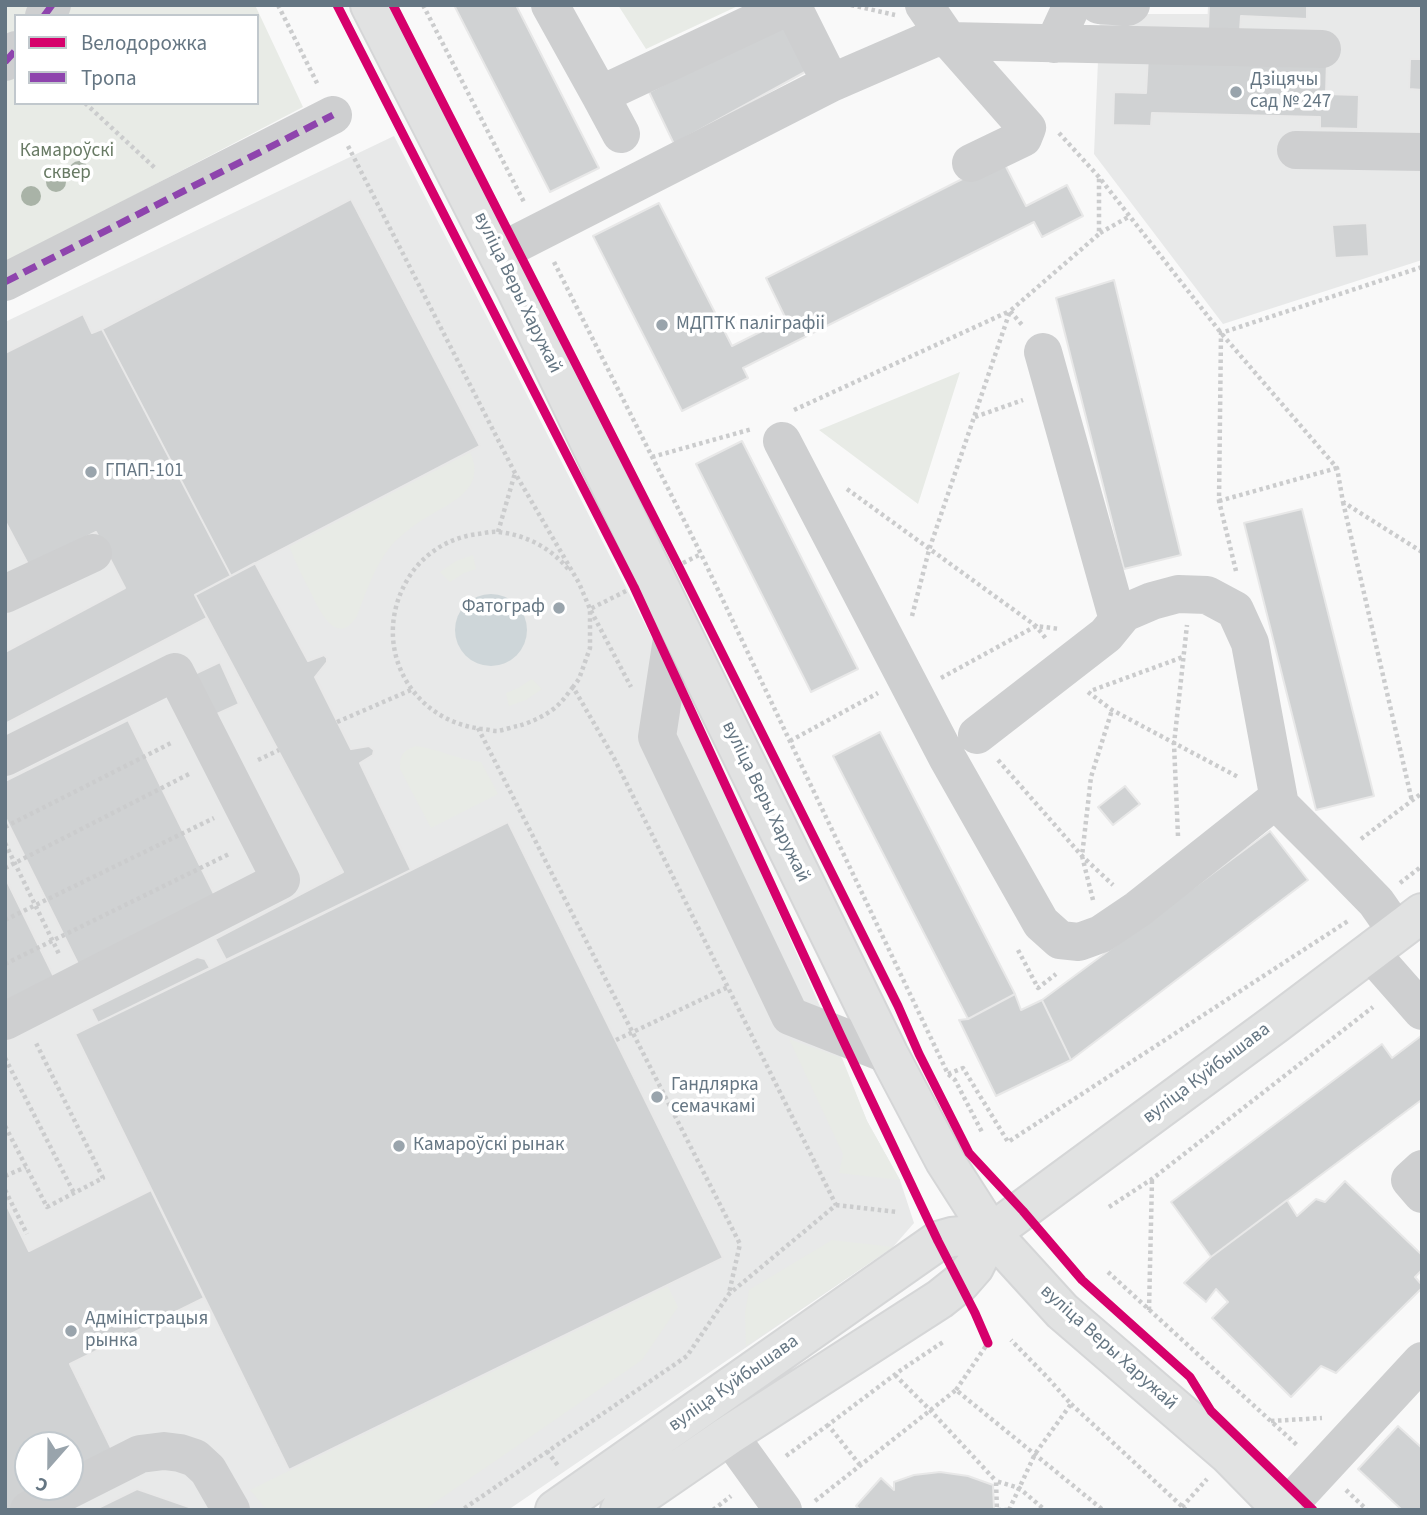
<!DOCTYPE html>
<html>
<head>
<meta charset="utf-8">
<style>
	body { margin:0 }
	#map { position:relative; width:1427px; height:1515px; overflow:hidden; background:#f9f9f9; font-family:"Source Sans 3",sans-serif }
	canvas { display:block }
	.frame { position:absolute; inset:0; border:7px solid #657683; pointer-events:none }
	.legend { position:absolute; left:14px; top:14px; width:245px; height:91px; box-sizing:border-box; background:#fff; border:2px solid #c1c8cd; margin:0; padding:9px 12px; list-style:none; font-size:21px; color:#657683 }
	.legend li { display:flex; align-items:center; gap:14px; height:35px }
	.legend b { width:35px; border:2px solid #c1c8cd }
	.north { position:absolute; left:14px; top:1431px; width:70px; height:70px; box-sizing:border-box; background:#fff; border:2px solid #c1c8cd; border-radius:50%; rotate:201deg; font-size:19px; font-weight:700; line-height:28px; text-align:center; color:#657683 }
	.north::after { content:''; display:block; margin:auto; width:24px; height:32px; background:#99a4ac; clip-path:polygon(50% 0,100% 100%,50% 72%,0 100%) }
</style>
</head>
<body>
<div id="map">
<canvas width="1427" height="1515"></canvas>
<div class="frame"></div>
<ul class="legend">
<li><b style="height:9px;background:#d6006c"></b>Велодорожка</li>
<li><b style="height:9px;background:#8e44ad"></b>Тропа</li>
</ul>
<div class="north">С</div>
</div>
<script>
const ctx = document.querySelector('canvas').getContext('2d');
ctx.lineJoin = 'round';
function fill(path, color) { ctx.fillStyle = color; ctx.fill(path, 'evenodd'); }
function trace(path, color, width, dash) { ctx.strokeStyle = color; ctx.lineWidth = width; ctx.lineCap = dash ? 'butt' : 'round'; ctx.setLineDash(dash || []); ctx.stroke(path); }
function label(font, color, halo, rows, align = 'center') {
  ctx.font = font + ' "Source Sans 3",sans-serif'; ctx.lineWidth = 7; ctx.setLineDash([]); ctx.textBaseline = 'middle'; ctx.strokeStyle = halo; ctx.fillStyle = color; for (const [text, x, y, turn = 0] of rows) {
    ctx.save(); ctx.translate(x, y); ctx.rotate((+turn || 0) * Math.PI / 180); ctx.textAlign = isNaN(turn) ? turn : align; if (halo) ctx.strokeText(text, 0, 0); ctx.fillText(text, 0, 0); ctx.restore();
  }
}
fill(new Path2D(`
	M1307,5H1422V260L1223,324L1094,154L1100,14H1209L1306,19Z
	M394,136L686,704L826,1020L867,1121L900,1180L914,1223L893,1247L508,1510H5V1014L59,987L5,877V817L221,908L128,720L5,781V322ZM28,1445H70V1487H28Z`), '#e8e9e9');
fill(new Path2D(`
	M5,5H255L303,107L5,263ZM16,16H257V103H16Z
	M618,5H740L646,49Z
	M960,372L918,504L819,430Z
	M470,452C487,490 451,502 424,519C412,526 399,537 390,547C374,568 366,592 357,616C336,649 319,609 310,591C302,576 295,561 289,546Z
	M473,555L476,569L464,573L450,582L440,572L456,561Z
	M532,679L542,689L526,700L509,706L506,693L518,688Z
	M416,746C439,749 458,760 481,762L498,794L431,828L400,769C400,754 403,751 416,746Z
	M789,1039L842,1058L867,1121L900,1180L839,1173L843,1154Z
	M832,1240L893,1247L746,1346L745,1313L749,1290Z
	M667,1285L678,1307L642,1360L424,1510H267L250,1490Z`), '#e8ebe6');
fill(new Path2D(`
	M455 630a36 36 0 1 1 72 0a36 36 0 1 1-72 0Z`), '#ced6d9');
const building = new Path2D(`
	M454,5H516L599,168L550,192Z
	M1209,5H1307V19L1241,16L1240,31L1208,29Z
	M787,20L814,67L674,144L649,92Z
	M1148,56L1327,61L1326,94L1359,95L1358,129L1320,128V117L1152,113L1151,126L1113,125L1114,92L1146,93Z
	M1410,59H1422V90L1409,89Z
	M1002,159L1026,206L1067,185L1083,216L1042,237L1034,222L743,368L748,378L682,411L593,236L659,203L732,346L786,319L766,278Z
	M351,199L480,446L231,576L102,329Z
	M1367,223L1369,256L1335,258L1332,225Z
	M1114,280L1181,555L1124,569L1056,298Z
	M83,314L92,333L102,329L231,576L195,595L207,618L5,724V652L125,588L96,532L29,566L5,521V353Z
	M742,441L858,669L811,692L696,464Z
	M1302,509L1374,796L1316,810L1244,523Z
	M255,563L308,661L324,655L327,658V662L315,677L351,749L369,746L374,750L373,755L360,763L411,870L226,960L215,939L343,872L195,595Z
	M220,662L239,704L206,719L186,678Z
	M128,720L221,908L84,976L5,817V781Z
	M880,732L1015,994L968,1019L833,756Z
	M1125,786L1140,804L1113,825L1098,807Z
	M508,822L723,1258L289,1470L75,1034L290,930Z
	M1270,831L1308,880L1071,1060L1042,1000Z
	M5,877L59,987L5,1014Z
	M197,957L205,959L210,968L98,1023L91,1009Z
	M1015,994L1021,1010L1042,1000L1071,1060L996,1096L959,1020L968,1019Z
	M1421,1036L1422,1103L1420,1101L1211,1257L1171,1202L1382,1044L1392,1058Z
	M1345,1181L1422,1255V1270L1415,1277L1422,1285V1288L1336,1373L1321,1366L1291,1397L1212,1318L1228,1302L1216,1289L1206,1302L1184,1283L1211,1257L1287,1200L1297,1216L1316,1199L1325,1202Z
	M151,1190L204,1298L70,1364L116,1458L70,1481V1445H28V1487H57L11,1510H5V1202L29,1251Z
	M1398,1426L1422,1448V1510H1402L1358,1469Z
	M940,1472L968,1476L993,1485L994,1510H860L856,1506L881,1478L894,1490V1482L914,1475Z
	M137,1489L189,1507L190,1510H94Z`);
fill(building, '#d0d2d3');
trace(building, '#e8e8e8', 2);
const major = new Path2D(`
	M370,5L516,289L675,619L889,1055L945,1161L991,1233L1062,1311L1228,1454L1283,1510
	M555,1510L938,1241L952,1237L991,1233
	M620,1510L729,1435L940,1299L960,1283L974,1267L991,1233L1275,1024L1422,913`);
trace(major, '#d5d6d7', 42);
trace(new Path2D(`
	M278,5L318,85
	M423,5L525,204
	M851,5L895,15
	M85,103L156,169
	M1059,133L1099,177L1221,333L1337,468L1343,502L1422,552
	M348,146L515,473L579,583L590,609V648L579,679L573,687L614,758L836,1205L729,1294L687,1356L462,1510
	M1100,233L1130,216
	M554,262L701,554L948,1074L955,1080L983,1134
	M794,410L1010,311L1023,326
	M975,417L1023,400
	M652,457L752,429
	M847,489L1036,626L1047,640
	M1219,501L1337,468
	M1343,502L1412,801
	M498,532L515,473
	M683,563L701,554
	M568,569C551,548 526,535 499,532C493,531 485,533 478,534C450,537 424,553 409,577C369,641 407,720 482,729C487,729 492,731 497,731C504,730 512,727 518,726C532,722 550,714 560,703C565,698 569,692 573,687
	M1236,571L1219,501L1221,333L1422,267
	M626,591L590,609L631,687
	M912,616L929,550L1010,311L1099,234V177
	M941,678L1036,626L1060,629
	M1093,690L1183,657
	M1088,692L1112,710L1240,778
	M337,722L411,690
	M478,728L740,1244L729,1293
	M790,741L878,693
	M258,760L279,750
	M998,760L1082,856L1113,885
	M5,827L173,742
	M1178,836L1174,744L1187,625
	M1361,839L1422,793
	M5,843L60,956
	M5,868L191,773
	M1400,883L1422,866
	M1093,900L1082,856L1091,777L1112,710
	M5,920L214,818
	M1018,950L1038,988L1056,974
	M5,964L231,853
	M616,1040L728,987
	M5,1058L74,1193
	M948,1074L963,1068L1008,1142L1348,921
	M5,1126L47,1207L103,1178L35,1041
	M5,1176L26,1167
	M5,1190L27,1234
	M836,1205L897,1212
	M1109,1207L1152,1179L1373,1007
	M1108,1272L1298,1446
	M1149,1310L1152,1180
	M895,1375L930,1410L996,1481
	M956,1390L988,1343
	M1071,1404L1186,1510
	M1271,1421L1322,1418
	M547,1451L559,1467
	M786,1456L828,1425
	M860,1465L828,1425L901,1370L943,1342
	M1346,1490L1367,1510
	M815,1501L956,1390L1103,1510
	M1182,1507L1207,1479
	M713,1510L731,1496
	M1008,1510H997L996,1481L1019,1488L1045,1510
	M1009,1510L1035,1454L1071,1404L1047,1377L1011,1340`), '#cbcccd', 4.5, [3.5, 3.5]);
trace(new Path2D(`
	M550,5L600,95L791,5
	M792,5L831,83
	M924,5L944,34L1027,128L1023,138L971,163
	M1099,5L1128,7L1131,5
	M44,16L52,5
	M949,41L1322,49
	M1054,44L1072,5
	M5,62L16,50
	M600,95L621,134
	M1296,150L1422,152
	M498,253L831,83L944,34
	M5,282L333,115
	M1043,352L1118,620
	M782,441L948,759L1041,923L1060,940L1079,942L1101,934L1138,909L1278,798
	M5,594L93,553
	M675,619L657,737L790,1016L889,1055
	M977,735L1106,635L1124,613L1152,601L1178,594L1207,595L1235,610L1250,643L1280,805L1334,859L1376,902L1397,932
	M5,757L175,672L281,880L5,1021
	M1370,952L1422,1011
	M1422,1169L1410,1180L1422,1194
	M729,1435L783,1510
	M29,1510L140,1454L164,1451L180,1453L195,1458L208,1470L231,1510
	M1284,1510L1422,1361`), '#cecfd0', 38);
trace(major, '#e1e2e2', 38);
trace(new Path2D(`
	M44,16L52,5
	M5,62L16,50
	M5,282L333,115`), '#8e44ad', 7, [14, 7]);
trace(new Path2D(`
	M337,5L634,587L841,1036L938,1241L975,1313L988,1343
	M393,5L678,565L898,1006L919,1054L969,1153L1023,1211L1082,1280L1190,1377L1211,1411L1313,1510`), '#d6006c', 9);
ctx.fillStyle = '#a9b3a7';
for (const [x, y] of [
	[79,171],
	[56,182],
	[31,196]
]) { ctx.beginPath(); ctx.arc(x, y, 10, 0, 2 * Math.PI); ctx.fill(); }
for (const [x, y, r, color] of [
	[1236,92,7,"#99a4ac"],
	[662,325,7,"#99a4ac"],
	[91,472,7,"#99a4ac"],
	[559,608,7,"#99a4ac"],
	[657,1097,7,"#99a4ac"],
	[399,1146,7,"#99a4ac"],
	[71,1331,7,"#99a4ac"]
]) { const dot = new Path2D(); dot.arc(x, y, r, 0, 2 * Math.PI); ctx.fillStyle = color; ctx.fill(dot); trace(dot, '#fff', 2.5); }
label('19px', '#657683', '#fff', [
	["Дзіцячы",1250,81],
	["сад № 247",1250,103],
	["МДПТК паліграфіі",676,325],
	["ГПАП-101",105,472],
	["Фатограф",545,608,"right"],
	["Гандлярка",671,1086],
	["семачкамі",671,1108],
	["Камароўскі рынак",413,1146],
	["Адміністрацыя",85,1320],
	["рынка",85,1342]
], 'left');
label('19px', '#687a64', '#fff', [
	["Камароўскі",67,152],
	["сквер",67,174]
]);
label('19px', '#657683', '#fff', [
	["вуліца Веры Харужай",517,293,64],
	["вуліца Веры Харужай",765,802,64],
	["вуліца Куйбышава",1207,1074,-37],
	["вуліца Веры Харужай",1108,1348,42],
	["вуліца Куйбышава",734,1384,-35]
]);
</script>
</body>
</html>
